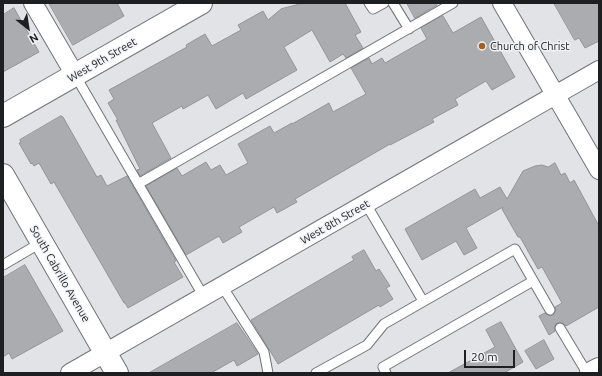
<!DOCTYPE html>
<html>
<head>
<meta charset="utf-8">
<style>
	body { margin:0 }
	#map { position:relative; width:602px; height:376px; overflow:hidden; background:#e1e3e7; font-family:Ubuntu,sans-serif }
	canvas { display:block }
	.frame { position:absolute; inset:0; border:4px solid #1e1f20; pointer-events:none }
	.north { position:absolute; left:8px; top:8px; width:40px; height:40px; -webkit-text-stroke:3px #eff1f4; paint-order:stroke; rotate:150deg; font-size:11px; font-weight:700; line-height:16px; text-align:center; color:#1e1f20 }
	.north::after { content:''; display:block; margin:auto; width:14px; height:18px; background:#1e1f20; clip-path:polygon(50% 0,100% 100%,50% 72%,0 100%) }
	.scale { position:absolute; left:464px; top:350px; width:51px; height:18px; box-sizing:border-box; border:2px solid #1e1f20; border-top:0; padding-left:5px; font-size:12px; line-height:14px; white-space:nowrap; color:#1e1f20; -webkit-text-stroke:3px #eff1f4; paint-order:stroke }
</style>
</head>
<body>
<div id="map">
<canvas width="602" height="376"></canvas>
<div class="frame"></div>
<div class="north">N</div>
<div class="scale">20 m</div>
</div>
<script>
const ctx = document.querySelector('canvas').getContext('2d');
ctx.lineJoin = 'round';
function fill(path, color) { ctx.fillStyle = color; ctx.fill(path, 'evenodd'); }
function trace(path, color, width, dash) { ctx.strokeStyle = color; ctx.lineWidth = width; ctx.lineCap = dash ? 'butt' : 'round'; ctx.setLineDash(dash || []); ctx.stroke(path); }
function label(font, color, halo, rows, align = 'center') {
  ctx.font = font + ' Ubuntu,sans-serif'; ctx.lineWidth = 3; ctx.setLineDash([]); ctx.textBaseline = 'middle'; ctx.strokeStyle = halo; ctx.fillStyle = color; for (const [text, x, y, turn = 0] of rows) {
    ctx.save(); ctx.translate(x, y); ctx.rotate((+turn || 0) * Math.PI / 180); ctx.textAlign = isNaN(turn) ? turn : align; if (halo) ctx.strokeText(text, 0, 0); ctx.fillText(text, 0, 0); ctx.restore();
  }
}
const building = new Path2D(`
	M49,3H117L124,16L73,45Z
	M304,3H345L361,32L355,35L363,48L346,58L343,54L330,62L312,30L284,47L297,70L246,99L243,93L216,109L208,95L183,109L182,106L152,123L171,158L140,176L137,170L140,169L116,120H118L108,103L114,99L109,90L187,47L186,45L205,34L212,46L241,30L238,25L263,11L268,20L281,9Z
	M407,3H436L437,5L415,18Z
	M554,3H599V41L585,48L579,38L575,40Z
	M14,8L39,52L3,72V15Z
	M443,16L453,33L481,17L515,77L492,90L486,81L455,99L458,105L432,119L434,122L390,145V144L295,199L297,202L277,213L274,207L239,227L242,232L223,243L219,236L186,255L146,186L177,168L182,176L206,162L211,170L220,165L226,175L248,163L238,144L270,126L274,133L292,123V124L329,103L333,112L366,94L351,68L369,58L372,64L382,58L385,63L427,39L421,28Z
	M61,116L63,117L97,177L101,175L107,186L127,176L176,261L174,262L183,277L128,308L125,303H124L54,182L51,184L39,163L34,166L32,163L31,164L19,143H21L20,140Z
	M555,163L561,175L565,173L570,183L574,180L599,226V307L566,326L563,323H557L555,325V331L549,335L539,316L545,313L550,316L553,315L556,310L555,307L562,303L542,267L538,269L520,237H518L502,209L503,207L466,228L477,248L464,255L456,241L422,260L405,229L475,189L480,198L500,187L507,199L523,171L535,166L542,165L548,167Z
	M364,250L376,271L379,269L390,286L386,288L393,299L380,307L379,305L278,364L251,320L354,260L352,257Z
	M25,265L63,331L12,359L9,353L3,357V278Z
	M501,322L523,362L504,373H448L495,347L486,330Z
	M237,323L258,354L239,365L237,366L234,360L211,373H149Z
	M544,340L554,359L536,369L525,351Z`);
fill(building, '#aaacaf');
trace(building, '#929497', 1);
const lane = new Path2D(`
	M369,3L373,9L384,3
	M393,3L409,29
	M75,75L204,297
	M138,184L453,3
	M366,204L423,301
	M3,265L42,242
	M222,286L264,352L268,373
	M560,328L587,373
	M316,373L367,345L384,324L515,249L550,310
	M386,373L383,367L533,281`);
const street = new Path2D(`
	M33,3L75,75
	M502,3L599,170
	M70,373L599,70`);
const secondary = new Path2D(`
	M3,116L201,3
	M3,175L117,373
	M591,373L599,369`);
trace(lane, '#727477', 11);
trace(street, '#727477', 20);
trace(secondary, '#727477', 24);
trace(lane, '#fff', 9);
trace(street, '#fff', 18);
trace(secondary, '#fff', 22);
for (const [x, y, r, color] of [
	[482,46,4,"#a1622a"]
]) { const dot = new Path2D(); dot.arc(x, y, r, 0, 2 * Math.PI); ctx.fillStyle = color; ctx.fill(dot); trace(dot, '#eff1f4', 1.5); }
label('11px', '#1e1f20', '#eff1f4', [
	["Church of Christ",490,46]
], 'left');
label('11px', '#1e1f20', '#eff1f4', [
	["West 9th Street",102,60,-30],
	["West 8th Street",335,222,-30],
	["South Cabrillo Avenue",60,274,60]
]);
</script>
</body>
</html>
